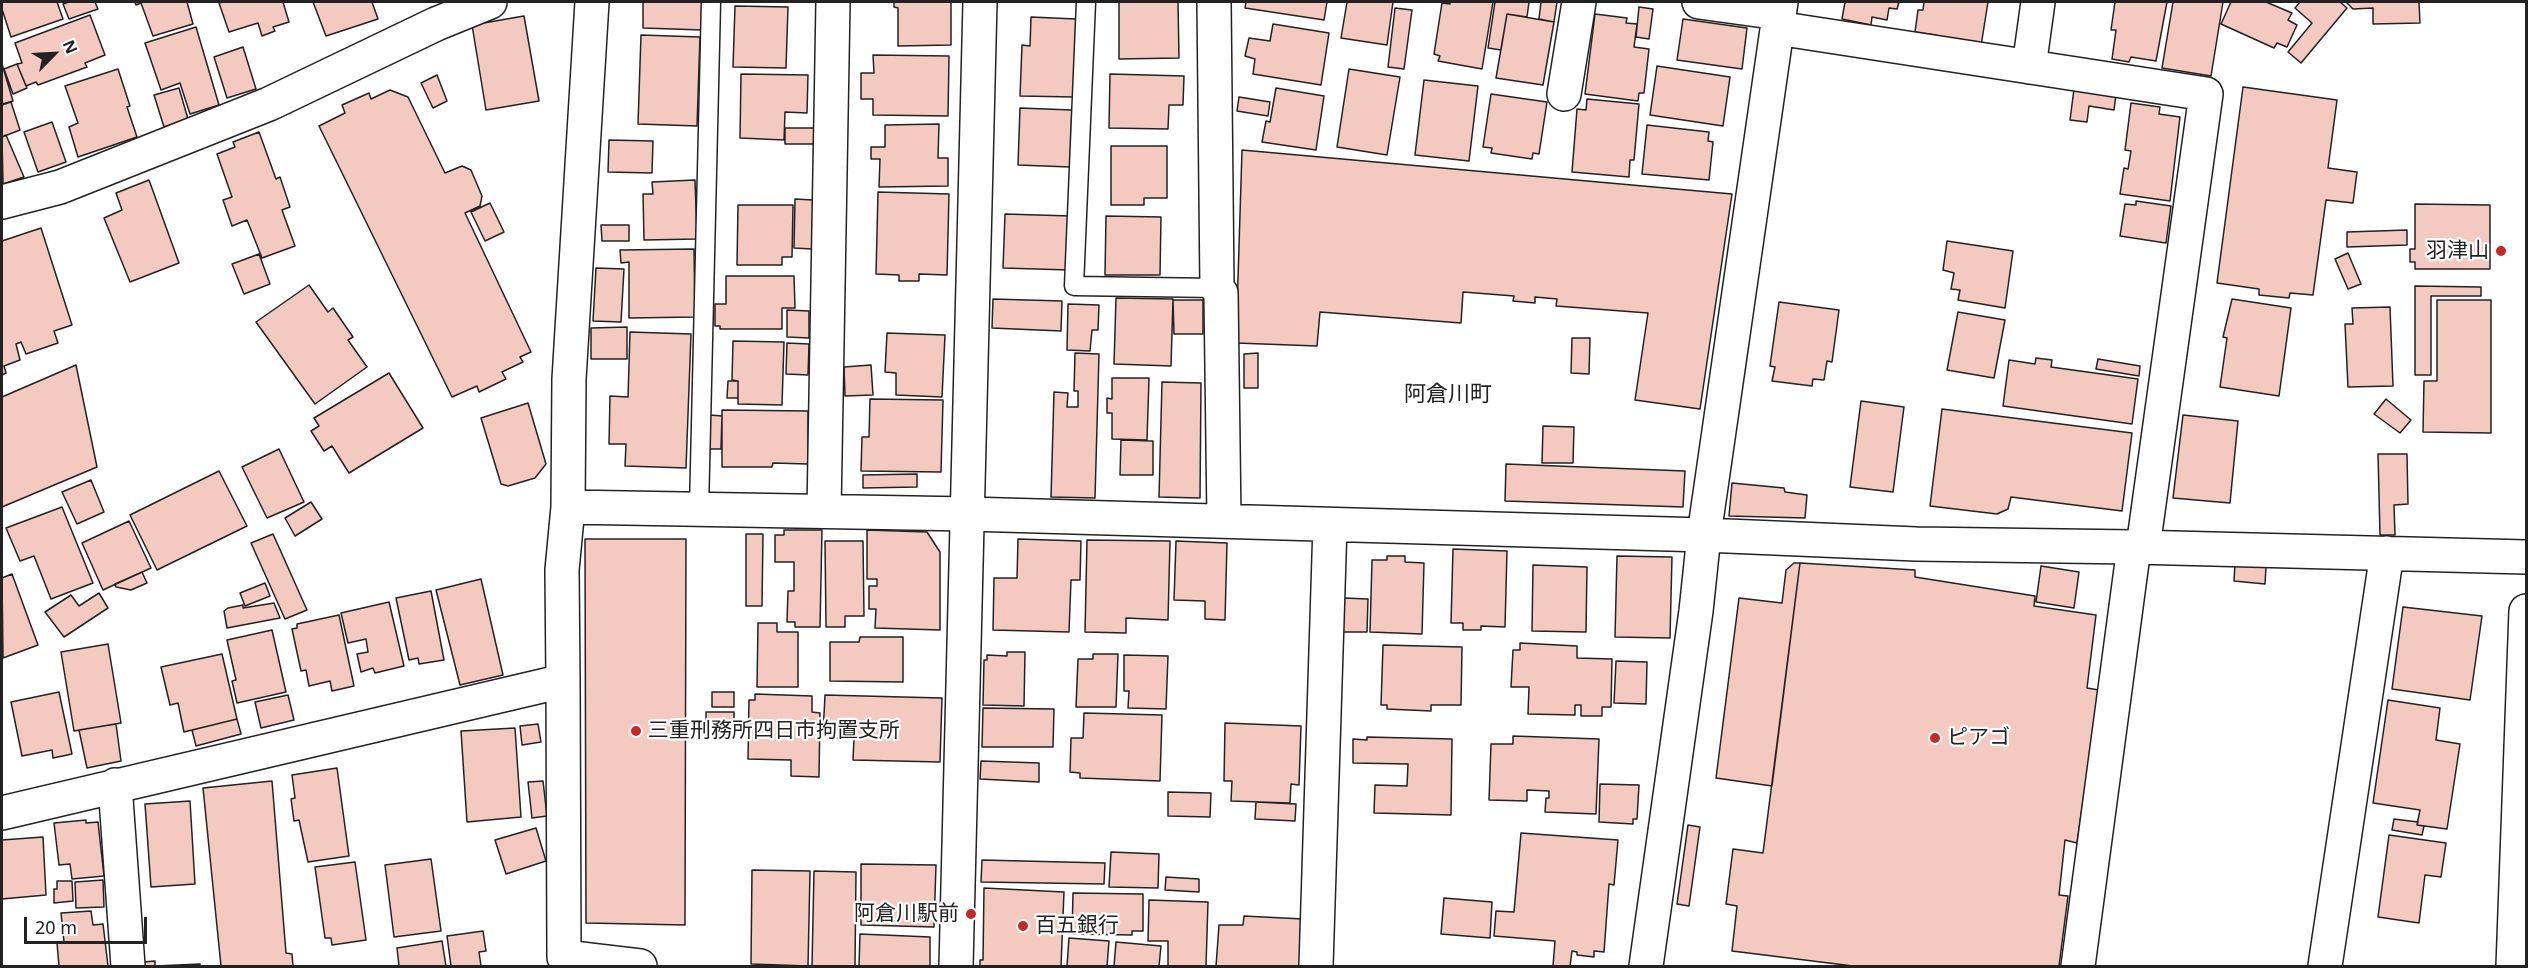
<!DOCTYPE html>
<html>
<head>
<meta charset="utf-8">
<style>
	body { margin:0 }
	#map { position:relative; width:2528px; height:968px; overflow:hidden; background:#fff; font-family:"Noto Sans",sans-serif }
	canvas { display:block }
	.frame { position:absolute; inset:0; border:3px solid #222; pointer-events:none }
	.north { position:absolute; left:24px; top:24px; width:60px; height:60px; -webkit-text-stroke:4px #fff; paint-order:stroke; rotate:66deg; font-size:16px; font-weight:700; line-height:24px; text-align:center; color:#222 }
	.north::after { content:''; display:block; margin:auto; width:21px; height:27px; background:#222; clip-path:polygon(50% 0,100% 100%,50% 72%,0 100%) }
	.scale { position:absolute; left:24px; top:917px; width:123px; height:27px; box-sizing:border-box; border:3px solid #222; border-top:0; padding-left:8px; font-size:18px; line-height:21px; white-space:nowrap; color:#222; -webkit-text-stroke:4px #fff; paint-order:stroke }
</style>
</head>
<body>
<div id="map">
<canvas width="2528" height="968"></canvas>
<div class="frame"></div>
<div class="north">N</div>
<div class="scale">20 m</div>
</div>
<script>
const ctx = document.querySelector('canvas').getContext('2d');
ctx.lineJoin = 'round';
function fill(path, color) { ctx.fillStyle = color; ctx.fill(path, 'evenodd'); }
function trace(path, color, width, dash) { ctx.strokeStyle = color; ctx.lineWidth = width; ctx.lineCap = dash ? 'butt' : 'round'; ctx.setLineDash(dash || []); ctx.stroke(path); }
function label(font, color, halo, rows, align = 'center') {
  ctx.font = font + ' "Noto Sans","Noto Sans JP",sans-serif'; ctx.lineWidth = 4.5; ctx.setLineDash([]); ctx.textBaseline = 'middle'; ctx.strokeStyle = halo; ctx.fillStyle = color; for (const [text, x, y, turn = 0] of rows) {
    ctx.save(); ctx.translate(x, y); ctx.rotate((+turn || 0) * Math.PI / 180); ctx.textAlign = isNaN(turn) ? turn : align; if (halo) ctx.strokeText(text, 0, 0); ctx.fillText(text, 0, 0); ctx.restore();
  }
}
const building = new Path2D(`
	M2,2H57L63,19L11,37L2,9Z
	M69,2H95L98,9L69,19L63,4Z
	M135,2H187L193,24L153,36L141,3L136,5Z
	M223,2H283L289,22L273,27L275,31L262,36L258,23L229,32L219,3Z
	M313,2H372L378,19L326,36Z
	M643,2H702V30L643,28Z
	M894,2H951V45L898,46V8L894,7Z
	M1119,2H1178L1179,58L1119,59Z
	M1246,2H1327L1324,20L1245,8Z
	M1347,2H1393L1387,45L1341,38Z
	M1450,2H1493L1482,69L1438,61L1440,56L1434,54L1442,3L1450,4Z
	M1495,2H1529L1527,17L1507,14L1501,50L1488,48Z
	M1541,2H1557L1554,22L1539,19Z
	M1845,2H1899L1897,9L1889,8L1887,20L1872,17L1871,25L1842,19Z
	M1924,2H1988L1981,46L1936,38V35L1915,32L1918,10H1923Z
	M2115,2H2167L2156,61L2131,57L2129,62L2112,59L2116,30H2111Z
	M2173,2H2223L2211,76L2162,68Z
	M2231,2H2266L2292,13L2288,20L2297,25L2287,47L2277,43L2274,48L2221,24Z
	M2300,2H2340L2347,8L2301,63L2288,52L2312,23L2295,8Z
	M2346,2H2419L2420,23L2373,24V8L2353,9Z
	M735,6L788,7L786,68L733,67Z
	M1639,7L1653,9L1649,39L1636,37Z
	M1395,8L1412,10L1404,69L1388,67Z
	M1507,14L1554,22L1543,85L1496,78Z
	M1595,14L1627,18L1626,23L1637,24L1634,47L1649,49L1644,93H1639L1638,101L1585,94Z
	M90,15L105,55L85,63L87,67L38,85L36,82L26,86L17,64L22,63L15,43Z
	M524,16L539,101L486,110L472,25Z
	M1031,17L1076,19L1074,97L1020,96L1022,45L1030,46Z
	M1683,19L1747,28L1742,69L1677,60Z
	M1273,24L1329,33L1321,85L1253,74L1255,59L1245,56L1249,38L1270,41Z
	M196,27L219,105L190,114L180,83L161,90L145,43Z
	M641,35L700,37L697,126L638,124Z
	M243,47L256,89L227,98L214,57Z
	M873,55L949,56L948,116L873,115V99H861V73H874Z
	M2,64L13,101L2,104Z
	M17,64L27,88L13,94L4,69Z
	M1657,66L1730,77L1723,126L1650,115Z
	M118,69L130,106L127,107L137,137L78,157L69,127L78,123L65,86Z
	M1349,69L1400,77L1387,155L1337,147Z
	M741,74L808,75L807,113L785,112L784,140L740,138Z
	M1110,74L1184,76L1183,105H1169L1168,129L1109,128Z
	M437,75L447,101L433,108L421,83Z
	M1424,80L1478,86L1469,161L1415,155Z
	M2243,87L2337,100L2328,168L2357,172L2353,203L2326,200L2313,295L2290,293L2289,298L2259,295V289L2217,283Z
	M179,88L188,119L164,127L154,95Z
	M1276,88L1324,96L1316,150L1262,142L1266,121L1270,122Z
	M2074,89L2116,95L2114,110L2089,106L2087,122L2070,120Z
	M390,90L408,97L445,173L462,166L471,170L482,196L480,206L465,213L531,352L520,357L523,362L502,372L506,379L479,392L477,386L452,397L319,126L345,113L342,105L369,93L371,99Z
	M1491,94L1547,102L1539,154L1533,153L1532,159L1491,153L1492,148L1483,147Z
	M1239,97L1270,102L1268,116L1237,111Z
	M1587,99L1639,104L1634,160H1630L1629,177L1572,172L1577,109L1586,110Z
	M11,102L20,130L2,137V105Z
	M2131,103L2160,107L2159,114L2180,117L2170,201L2120,194L2124,168L2128,169L2131,151L2125,150Z
	M1020,108L1072,110L1070,167L1018,165Z
	M52,122L66,162L38,172L24,132Z
	M939,124L938,158H948V186L879,187L880,159H871V147H885V125Z
	M1647,125L1709,132L1708,141L1713,142L1709,180L1642,174Z
	M785,128H815V144H785Z
	M259,132L276,179L280,177L290,207L282,210L295,246L262,258L247,220L232,226L223,200L232,197L217,154L235,147L233,142Z
	M6,135L24,177L3,184L2,137Z
	M609,140L653,141L652,173L608,172Z
	M1111,146H1167V198H1144V205H1111Z
	M1242,150L1732,194L1700,409L1635,400L1648,313L1556,306L1557,299L1535,297V303L1513,301L1514,296L1463,292L1461,323L1320,312L1317,346L1236,343Z
	M149,180L179,263L130,282L104,218L122,210L116,193Z
	M695,180L697,239L644,240L643,194H653L652,182Z
	M878,192L949,194L947,275L919,274V281H899V275L876,274Z
	M795,199L813,200L812,249L794,248Z
	M2136,201L2171,206L2166,243L2120,236L2125,204L2136,205Z
	M490,203L504,232L485,241L471,212Z
	M2415,204L2490,205V269H2415V262H2410V249H2415Z
	M738,205H793L792,257H782V265H737Z
	M1005,214L1071,216L1069,270L1003,268Z
	M1106,216L1161,217L1160,275H1105Z
	M601,225H629V241H602Z
	M41,228L72,325L54,331L58,343L26,354L21,342L16,344L20,360L4,366L6,373L2,375V241Z
	M2407,230V245L2347,247V232Z
	M1947,241L2013,251L2005,308L1958,300L1960,290L1951,289L1954,273L1943,270Z
	M694,249L695,317L629,318V262L621,263L620,250Z
	M2348,253L2361,284L2348,289L2335,259Z
	M259,254L270,284L244,294L232,264Z
	M596,268L624,269L621,322L593,321Z
	M726,276H794L795,308H782V329H720V326H715V304H726Z
	M309,285L328,312L333,308L353,337L348,340L367,367L315,404L256,322Z
	M2415,286L2481,287V296H2431V375H2415Z
	M1116,298L1173,299L1171,366L1114,364Z
	M993,299L1062,301L1061,331L992,328Z
	M2232,299L2291,308L2279,396L2220,387L2227,338L2223,337Z
	M1173,300H1203V334H1174Z
	M2437,300H2491V433L2423,432L2424,381H2437Z
	M1779,302L1839,310L1832,362L1827,361L1824,380L1813,379L1812,386L1772,381L1775,367L1770,366Z
	M1068,304L1099,305L1098,330H1092L1090,351L1067,350Z
	M2390,307L2393,386L2348,387L2345,324H2353L2352,308Z
	M787,310L809,311V338L787,337Z
	M1958,312L2005,320L1994,378L1947,370Z
	M627,327V359H591V328Z
	M630,332L691,334L686,468L625,466L626,444H609L610,396L628,397Z
	M887,333L945,335L942,397L896,395V373L885,372Z
	M1572,338H1590L1589,374L1571,373Z
	M733,341L784,342L782,405L738,404V381L732,380Z
	M787,343L809,344L808,375L786,374Z
	M1075,353L1099,354L1095,498L1051,497L1054,392L1068,393L1067,407H1078V391H1074Z
	M1258,353V388H1244V354Z
	M2036,358L2052,360L2051,367L2138,379L2132,424L2003,406L2009,360L2035,364Z
	M2098,359L2140,366L2139,376L2096,369Z
	M76,365L97,467L2,507V397Z
	M871,365L873,395L845,396L844,367Z
	M389,373L423,428L349,473L332,446L324,451L311,431L319,426L314,418Z
	M1112,378H1149L1147,440L1112,439V413H1107V398L1112,399Z
	M728,381H738V398H727Z
	M1162,382L1201,383L1200,498L1159,497Z
	M870,399L943,400L941,472L861,471L862,437H869Z
	M2386,399L2411,420L2400,433L2374,414Z
	M1861,401L1904,407L1893,492L1850,487Z
	M528,403L546,464L535,478L508,486L501,484L481,418Z
	M1942,409L2132,433L2122,511L2011,497L2008,509L1997,514L1930,506Z
	M722,410L808,411V464L773,463L772,467H722Z
	M710,415L722,416L721,449H709Z
	M2183,415L2238,421L2230,503L2173,498Z
	M1543,426L1574,427L1573,463H1542Z
	M1121,440L1153,441V475H1120Z
	M279,449L304,502L267,518L242,467Z
	M2378,454H2407L2408,504L2394,505L2395,535H2380Z
	M1506,464L1685,471L1683,507L1505,501Z
	M219,471L247,526L157,570L130,515Z
	M917,474V487L863,488V475Z
	M91,480L104,512L77,524L62,492Z
	M1732,483L1784,488L1785,492L1807,495L1805,518L1729,516Z
	M311,502L322,519L295,536L285,518Z
	M62,507L93,583L51,599L34,556L20,561L6,528Z
	M129,521L151,568L103,590L82,543Z
	M784,530H822L820,627H795V622H787L788,591H794V562H775V535H784Z
	M867,530L927,532L940,552V630L875,628L876,609H869V586H877V579H867Z
	M273,534L307,610L285,619L251,543Z
	M746,534H763L762,606H746Z
	M585,539H686L685,925L586,923Z
	M1018,539L1081,541L1080,580H1071L1069,632L993,630L994,578H1017Z
	M1087,540L1170,541L1168,620L1126,618V633L1085,632Z
	M825,541H863L864,616H845V627H826Z
	M1176,541L1227,543L1225,620L1205,619V601L1174,600Z
	M1453,549L1507,551L1505,627L1481,626V630H1463V623H1451Z
	M1387,556H1405V562L1424,563L1422,634L1370,632L1372,560H1387Z
	M1617,556L1672,557L1670,638L1615,637Z
	M1794,563H1800L1772,786L1716,778L1739,598L1782,603L1786,570Z
	M1800,563L1915,570V577L2035,596L2034,606L2096,615L2087,688L2099,690L2077,843L2065,840L2059,895L2068,896L2059,966H1853L1732,951L1737,906L1726,904L1733,849L1763,853Z
	M2235,564L2266,567L2265,584L2234,581Z
	M1533,565L1587,567L1586,632L1532,631Z
	M2041,566L2079,572L2074,608L2036,602Z
	M142,572L147,583L131,590L116,587L115,584Z
	M12,574L38,645L3,658L2,578Z
	M481,579L503,675L460,685L436,590Z
	M265,583L270,596L245,606L240,593Z
	M431,591L444,660L419,664L418,658L409,660L396,598Z
	M99,593L108,608L64,637L45,612L71,595L79,606Z
	M1344,598L1368,599L1367,632H1343Z
	M389,602L404,666L375,673L373,668L361,672L357,654L368,652L366,639L348,643L341,613Z
	M274,603L280,618L227,628L224,611L228,608L243,605V608Z
	M2403,607L2482,616L2470,700L2392,689Z
	M339,615L354,686L332,691L330,681L309,686L306,670L301,671L292,629L297,628V624Z
	M758,623H777V632H798V687H757Z
	M272,630L286,692L237,703L232,681L236,680L227,640Z
	M860,637H903V682L830,681V642H859Z
	M1520,643L1577,646V658L1612,659L1611,707H1602V716H1581V705H1575V715L1528,714L1529,687H1511L1513,650H1520Z
	M108,644L121,723L74,731L61,652Z
	M1383,645L1462,647L1461,705H1431V711L1387,709V705H1381Z
	M1007,652H1025L1024,706L983,705L984,660H987V655L1007,656Z
	M222,654L237,719L184,732L178,703L170,705L161,667Z
	M1093,654H1118L1116,707H1076L1078,659H1093Z
	M1124,655L1168,656L1166,709L1128,708L1129,691H1124Z
	M1616,661L1647,662L1646,704L1614,703Z
	M59,692L72,754L53,758L52,750L22,756L11,702Z
	M712,692H734V707H712Z
	M755,694L812,696V712L820,713L819,777L791,776V760L748,759L749,700H755Z
	M288,695L294,720L261,728L255,702Z
	M825,695L942,698L940,762L853,760L854,738H834L835,734H823Z
	M2388,700L2440,708L2436,740L2460,744L2447,829L2417,825L2420,810L2373,803Z
	M983,708L1054,709L1053,747H982Z
	M706,712H734V727H706Z
	M1084,713L1162,715L1160,781L1080,778V773L1070,772L1071,738H1083Z
	M237,719L241,734L196,746L192,730Z
	M1225,723L1301,726L1299,785L1291,784L1290,803L1231,801L1232,781H1224Z
	M116,724L121,761L87,768L79,730Z
	M538,724L541,742L522,745L520,726Z
	M515,728L521,817L467,822L461,731Z
	M1513,736L1599,739L1596,814L1545,812L1546,798H1549V791L1527,790V801L1489,800L1491,744H1513Z
	M1367,737L1452,739L1451,815L1374,813L1375,785L1407,786L1408,764L1353,763V739L1367,740Z
	M981,761L1039,763V782L980,779Z
	M337,768L349,856L308,862L299,820L294,821L291,799L295,798L292,775Z
	M272,781L286,953L292,954L293,966H221L203,788Z
	M543,781L547,816L532,818L528,782Z
	M1600,784L1639,785L1637,819H1633V824L1599,822Z
	M1168,792L1211,793L1210,817L1168,816Z
	M190,801L195,884L151,887L145,804Z
	M1256,802L1296,804L1295,821L1255,819Z
	M2394,819L2418,822L2417,825L2424,826L2422,835L2392,830Z
	M86,820V823L98,822L104,876L72,879L70,864L59,865L54,823Z
	M1688,825L1700,827L1689,906L1677,904Z
	M536,828L546,861L506,874L495,840Z
	M1521,833L1618,840L1614,885L1609,884L1604,952L1594,951V957L1577,955V952L1572,951L1570,966H1553L1555,941L1494,936L1496,911L1514,912Z
	M2389,835L2446,843L2441,877L2425,875L2419,923L2378,917Z
	M43,837L46,895L2,899V840Z
	M1111,852L1159,854L1158,888L1109,887Z
	M431,859L441,931L394,937L385,865Z
	M982,860L1105,863L1104,884L981,882Z
	M355,862L366,940L332,945L331,938H325L315,867Z
	M861,864L936,865L934,927L861,925Z
	M752,870L810,871L808,966L751,964Z
	M814,871L856,872L855,966H812Z
	M1166,877L1199,879V892L1165,890Z
	M103,880L104,907L76,908L75,882Z
	M57,881H72L73,901L54,903V889H57Z
	M984,888L1064,892L1061,966H980V960H983Z
	M1073,893L1143,894V931H1132V935L1072,934Z
	M1444,898L1492,902L1490,938L1441,934Z
	M1149,900L1208,902L1206,966H1168V941H1148Z
	M91,911L93,925L103,924L108,966H59L57,943L64,942L61,913Z
	M1244,916L1303,919L1301,966H1216L1219,925H1243Z
	M483,931L486,951L479,952L481,966H451L447,936Z
	M860,934L930,937V966H859Z
	M1069,938L1109,941L1107,966H1067Z
	M442,941L446,966H399L397,948Z
	M1116,942L1161,946L1159,966H1114Z
	M155,961V966L200,964V966H143V962Z`);
fill(building, '#f3c9c0');
trace(building, '#222', 1.5);
const service = new Path2D(`
	M1086,2L1074,286L1217,288
	M699,509L711,2`);
const minor = new Path2D(`
	M1214,2L1217,288L1221,293L1224,521
	M1699,2L1779,13
	M1777,28L2206,94L2143,547
	M2029,67L2038,2
	M1564,94L1579,2
	M2,202L60,187L269,104L436,24L490,2
	M568,507L968,514L1704,535L1916,544L2134,547L2526,557
	M824,511L833,2
	M563,681L564,957L640,966
	M115,785L128,966
	M2,813L563,681L562,570L568,507L569,379L592,2
	M956,966L980,2
	M1316,966L1330,525
	M1646,966L1696,611L1704,535L1781,2
	M2078,966L2134,547
	M2325,966L2387,553`);
const tertiary = new Path2D(`
	M2513,966L2526,611`);
trace(service, '#222', 21);
trace(minor, '#222', 36);
trace(tertiary, '#222', 36);
trace(service, '#fff', 18);
trace(minor, '#fff', 33);
trace(tertiary, '#fff', 33);
for (const [x, y, r, color] of [
	[2501,251,6,"#c62828"],
	[636,731,6,"#c62828"],
	[1935,738,6,"#c62828"],
	[971,914,6,"#c62828"],
	[1023,926,6,"#c62828"]
]) { const dot = new Path2D(); dot.arc(x, y, r, 0, 2 * Math.PI); ctx.fillStyle = color; ctx.fill(dot); trace(dot, '#fff', 2); }
label('21px', '#222', '#fff', [
	["羽津山",2489,251,"right"],
	["三重刑務所四日市拘置支所",648,731],
	["ピアゴ",1947,738],
	["阿倉川駅前",959,914,"right"],
	["百五銀行",1035,926]
], 'left');
label('22px', '#222', '#fff', [
	["阿倉川町",1448,395]
]);
</script>
</body>
</html>
